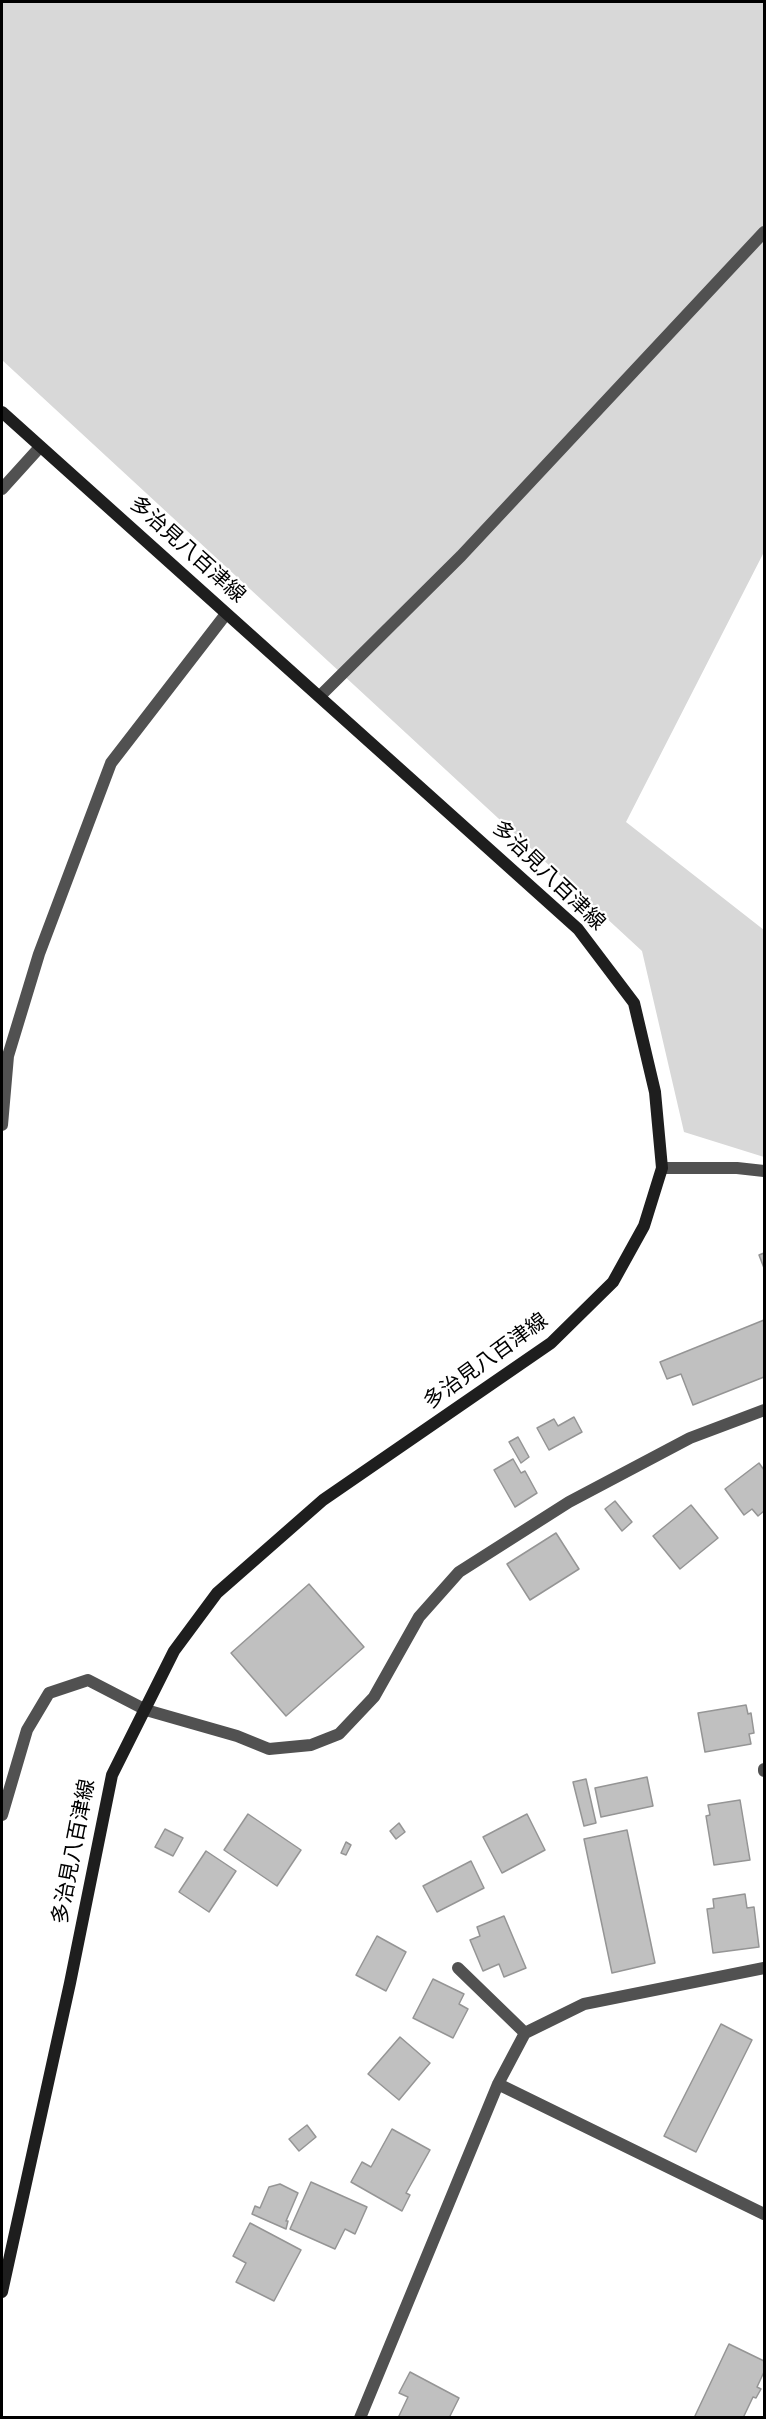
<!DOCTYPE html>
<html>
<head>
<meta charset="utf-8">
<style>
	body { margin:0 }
	#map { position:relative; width:766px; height:2419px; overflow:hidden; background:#fff; font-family:Overpass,sans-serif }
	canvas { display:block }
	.frame { position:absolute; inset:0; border:3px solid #000; pointer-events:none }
</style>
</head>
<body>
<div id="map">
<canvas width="766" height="2419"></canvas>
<div class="frame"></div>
</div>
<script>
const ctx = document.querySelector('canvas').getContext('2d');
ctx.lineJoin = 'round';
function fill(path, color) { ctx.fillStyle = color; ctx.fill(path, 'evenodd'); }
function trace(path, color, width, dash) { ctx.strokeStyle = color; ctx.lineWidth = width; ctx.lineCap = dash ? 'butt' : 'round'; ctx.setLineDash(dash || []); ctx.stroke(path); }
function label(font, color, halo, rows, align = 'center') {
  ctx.font = font + ' Overpass,"Noto Sans JP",sans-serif'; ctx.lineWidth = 4.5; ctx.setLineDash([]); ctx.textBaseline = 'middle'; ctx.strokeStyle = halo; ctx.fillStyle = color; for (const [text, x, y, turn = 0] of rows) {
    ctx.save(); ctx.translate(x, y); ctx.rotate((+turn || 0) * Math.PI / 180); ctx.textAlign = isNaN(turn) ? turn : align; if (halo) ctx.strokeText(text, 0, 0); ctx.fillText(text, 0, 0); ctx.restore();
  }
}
fill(new Path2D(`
	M2,2H764V552L626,822L764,930V1157L684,1132L642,951L2,360Z`), '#d8d8d8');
const building = new Path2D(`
	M764,1253V1268L759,1255Z
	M764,1320V1377L693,1405L681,1374L667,1379L660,1362Z
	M574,1417L582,1432L549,1450L537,1428L554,1419L558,1426Z
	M518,1437L529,1457L521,1463L509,1442Z
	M513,1459L521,1473L525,1471L537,1493L515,1507L494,1470Z
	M759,1463L764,1470V1511L758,1516L752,1509L744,1515L725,1489Z
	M615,1501L632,1522L622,1531L605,1509Z
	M691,1505L718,1538L680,1569L653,1536Z
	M556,1533L579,1569L530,1600L507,1564Z
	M309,1584L364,1647L286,1716L231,1653Z
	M746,1705L748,1714L751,1713L754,1733L749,1734L751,1744L705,1752L698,1713Z
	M647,1777L653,1806L601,1817L595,1788Z
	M586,1779L596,1823L584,1826L573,1782Z
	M740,1800L750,1860L714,1865L706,1816L710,1815L708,1805Z
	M248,1814L301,1850L277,1886L224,1850Z
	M527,1814L545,1850L502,1873L483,1837Z
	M399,1823L405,1832L396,1839L390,1831Z
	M165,1829L183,1838L173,1856L155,1847Z
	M627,1830L655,1963L612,1973L584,1839Z
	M346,1842L351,1845L346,1855L341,1853Z
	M206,1851L236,1871L209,1912L179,1892Z
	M471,1861L484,1888L437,1912L423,1886Z
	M745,1894L747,1908L754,1907L759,1947L713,1953L707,1909L714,1908L713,1899Z
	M504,1916L526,1968L504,1977L499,1964L483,1971L470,1940L480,1936L477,1927Z
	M377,1936L406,1952L386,1991L356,1975Z
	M433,1979L464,1994L459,2004L468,2009L453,2038L413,2018Z
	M721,2024L752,2040L696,2152L664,2136Z
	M400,2037L430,2063L399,2100L368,2074Z
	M307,2125L316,2137L299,2151L289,2139Z
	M392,2129L430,2150L406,2193L410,2195L402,2211L351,2182L362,2162L371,2167Z
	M311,2182L367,2207L355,2234L345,2229L335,2249L290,2229Z
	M280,2184L298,2193L286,2221H288L286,2229L252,2214L255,2206L260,2208L269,2187Z
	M250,2223L301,2250L274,2301L236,2282L246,2263L233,2256Z
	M729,2344L764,2361V2372L757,2387L761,2389L756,2398L753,2397L743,2418H694Z
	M410,2372L459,2398L449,2418H398L408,2397L399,2393Z`);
fill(building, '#c0c0c0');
trace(building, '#959595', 1.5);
trace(new Path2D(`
	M2,489L40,447
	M2,1125L8,1056L39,954L111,763L226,614
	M662,1168H737L764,1171
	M764,1769V1771
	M458,1968L525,2033
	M498,2084L764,2214
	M360,2418L498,2084L525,2033L584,2004L764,1968`), '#515151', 12);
trace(new Path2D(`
	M320,696L461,556L764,232
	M2,1815L27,1730L49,1693L88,1680L146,1710L237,1736L269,1749L311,1745L339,1734L374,1697L419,1617L459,1572L569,1502L690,1438L764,1410`), '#515151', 12);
trace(new Path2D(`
	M2,412L578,929L634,1003L655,1092L662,1168L644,1226L613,1282L551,1343L323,1500L217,1593L174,1651L112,1775L70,1983L2,2292`), '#1e1e1e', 12);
label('21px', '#000', '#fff', [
	["多治見八百津線",186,551,42],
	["多治見八百津線",547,877,44],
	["多治見八百津線",487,1363,-36],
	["多治見八百津線",76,1852,-79]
]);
</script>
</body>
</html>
